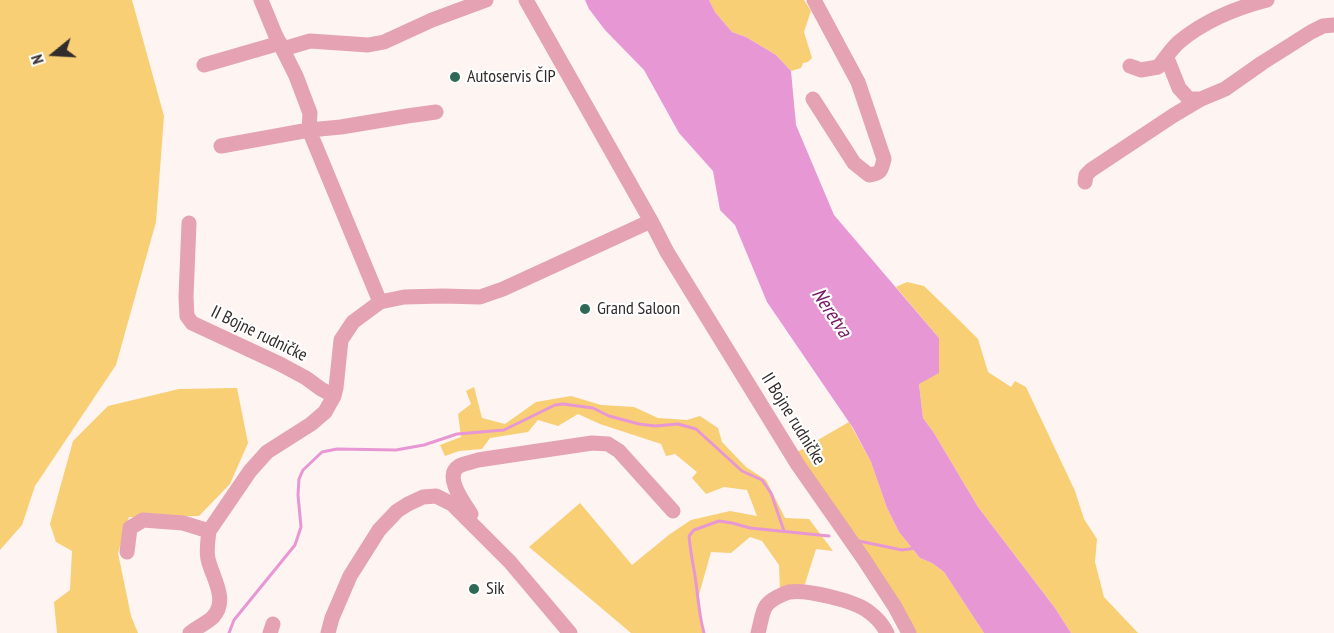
<!DOCTYPE html>
<html>
<head>
<meta charset="utf-8">
<style>
	body { margin:0 }
	#map { position:relative; width:1334px; height:633px; overflow:hidden; background:#fef4f2; font-family:"PT Sans Narrow",sans-serif }
	canvas { display:block }
	.north { position:absolute; left:24px; top:24px; width:60px; height:60px; -webkit-text-stroke:4px #fff; paint-order:stroke; rotate:252deg; font-size:16px; font-weight:700; line-height:24px; text-align:center; color:#322d2c }
	.north::after { content:''; display:block; margin:auto; width:21px; height:27px; background:#322d2c; clip-path:polygon(50% 0,100% 100%,50% 72%,0 100%) }
</style>
</head>
<body>
<div id="map">
<canvas width="1334" height="633"></canvas>
<div class="north">N</div>
</div>
<script>
const ctx = document.querySelector('canvas').getContext('2d');
ctx.lineJoin = 'round';
function fill(path, color) { ctx.fillStyle = color; ctx.fill(path, 'evenodd'); }
function trace(path, color, width, dash) { ctx.strokeStyle = color; ctx.lineWidth = width; ctx.lineCap = dash ? 'butt' : 'round'; ctx.setLineDash(dash || []); ctx.stroke(path); }
function label(font, color, halo, rows, align = 'center') {
  ctx.font = font + ' "PT Sans Narrow",sans-serif'; ctx.lineWidth = 4.5; ctx.setLineDash([]); ctx.textBaseline = 'middle'; ctx.strokeStyle = halo; ctx.fillStyle = color; for (const [text, x, y, turn = 0] of rows) {
    ctx.save(); ctx.translate(x, y); ctx.rotate((+turn || 0) * Math.PI / 180); ctx.textAlign = isNaN(turn) ? turn : align; if (halo) ctx.strokeText(text, 0, 0); ctx.fillText(text, 0, 0); ctx.restore();
  }
}
fill(new Path2D(`
	M0,0H132L164,116L156,222L116,365L35,486L22,525L0,550Z
	M709,0H804L811,11L804,32L812,58L808,62L803,63L801,68L791,71L776,55L746,37L732,32L715,12Z
	M907,282L924,286L959,320L978,339L988,372L1011,387L1015,381L1026,387L1075,491L1084,519L1097,539L1095,562L1104,597L1138,633H1071L1055,608L978,507L934,433L923,418L919,384L939,338L896,287Z
	M474,387L482,418L505,424L536,402L571,396L601,405L634,407L658,418L687,420L700,416L718,428L722,442L746,467L766,480L785,518L809,519L833,551L816,549L805,584L780,590L779,565L762,541L750,537L731,553L711,552L698,598L700,617L704,633H631L529,547L580,503L632,565L670,534L691,520L730,511L757,516L747,490L724,487L706,494L692,478L697,472L675,454L666,456L661,444L600,424L578,414L558,426L538,420L528,432L490,438L482,449L459,451L445,456L440,445L461,437L458,414L471,404L466,391Z
	M237,388L248,443L230,484L199,516L129,517L118,553L131,616L138,633H57L54,602L70,590L72,551L56,542L50,524L73,441L108,406L179,389Z
	M849,422L871,462L887,508L899,532L920,558L932,563L944,572L984,633H909L792,455Z`), '#f8cf75');
fill(new Path2D(`
	M585,0H709L715,12L732,32L746,37L776,55L791,71L796,125L834,215L939,338V373L919,384L923,418L934,433L978,507L1055,608L1071,633H984L944,572L932,563L920,558L899,532L887,508L871,462L853,428L767,302L735,225L720,210L713,171L679,133L644,70L605,30L589,9Z`), '#e797d3');
trace(new Path2D(`
	M859,541L902,550L916,548
	M229,633L234,620L295,545L301,527L298,495L299,479L303,470L322,452L337,449L396,450L424,445L457,434L504,430L555,405L563,404L593,408L609,416L639,424L655,426L678,424L696,429L742,471L762,480L771,493L784,531
	M704,633C698,612 698,591 694,570C692,559 690,548 689,536L694,530L719,521L732,523L750,528L829,536`), '#e797d3', 3);
trace(new Path2D(`
	M261,0L275,34L296,76L310,113L309,130L380,302
	M526,0L651,221L667,252L798,465L863,558L895,607L909,633
	M283,49L310,41L368,45L384,42L432,20L486,0
	M1167,58L1179,88L1189,99H1201
	M204,65L280,43
	M1130,66L1141,70L1158,67C1165,59 1171,49 1179,42C1204,21 1236,8 1267,0
	M813,99L854,163L869,175C882,173 881,170 884,159L858,82L814,0
	M221,146L309,130L341,127L407,116L436,112
	M1085,182L1086,175L1091,170L1174,115L1201,99L1225,89L1262,63L1311,32L1323,26L1334,25
	M189,223L186,297L187,316L192,323L280,364L306,378L321,389L334,396
	M471,514C464,503 443,476 459,466C465,463 472,462 478,460L592,443L608,444L619,451L673,511
	M127,552L130,528L143,520L183,523L209,531
	M190,633C197,627 207,623 213,617C229,600 212,577 208,559C206,550 208,540 209,531L250,471L267,452L311,424L325,412L334,396L336,388L341,340L353,322L380,302L404,297L443,296L480,297L503,289L651,221
	M270,633L273,624
	M328,633L332,618L350,576L379,530L397,511L408,504L423,497L436,496L452,504L510,562L570,633
	M758,633C760,627 762,611 766,606C770,600 782,594 789,592C806,589 856,601 869,612C876,617 883,625 887,633`), '#e5a2b2', 15);
for (const [x, y, r, color] of [
	[455,77,6,"#2d6954"],
	[585,309,6,"#2d6954"],
	[474,589,6,"#2d6954"]
]) { const dot = new Path2D(); dot.arc(x, y, r, 0, 2 * Math.PI); ctx.fillStyle = color; ctx.fill(dot); trace(dot, '#fff', 2); }
label('18px', '#322d2c', '#fff', [
	["Autoservis ČIP",467,77],
	["Grand Saloon",597,309],
	["Sik",486,589]
], 'left');
label('18px', '#322d2c', '#fff', [
	["II Bojne rudničke",259,334,26],
	["II Bojne rudničke",793,419,58]
]);
label('italic 20px', '#751864', '#fff', [
	["Neretva",831,313,56]
]);
</script>
</body>
</html>
